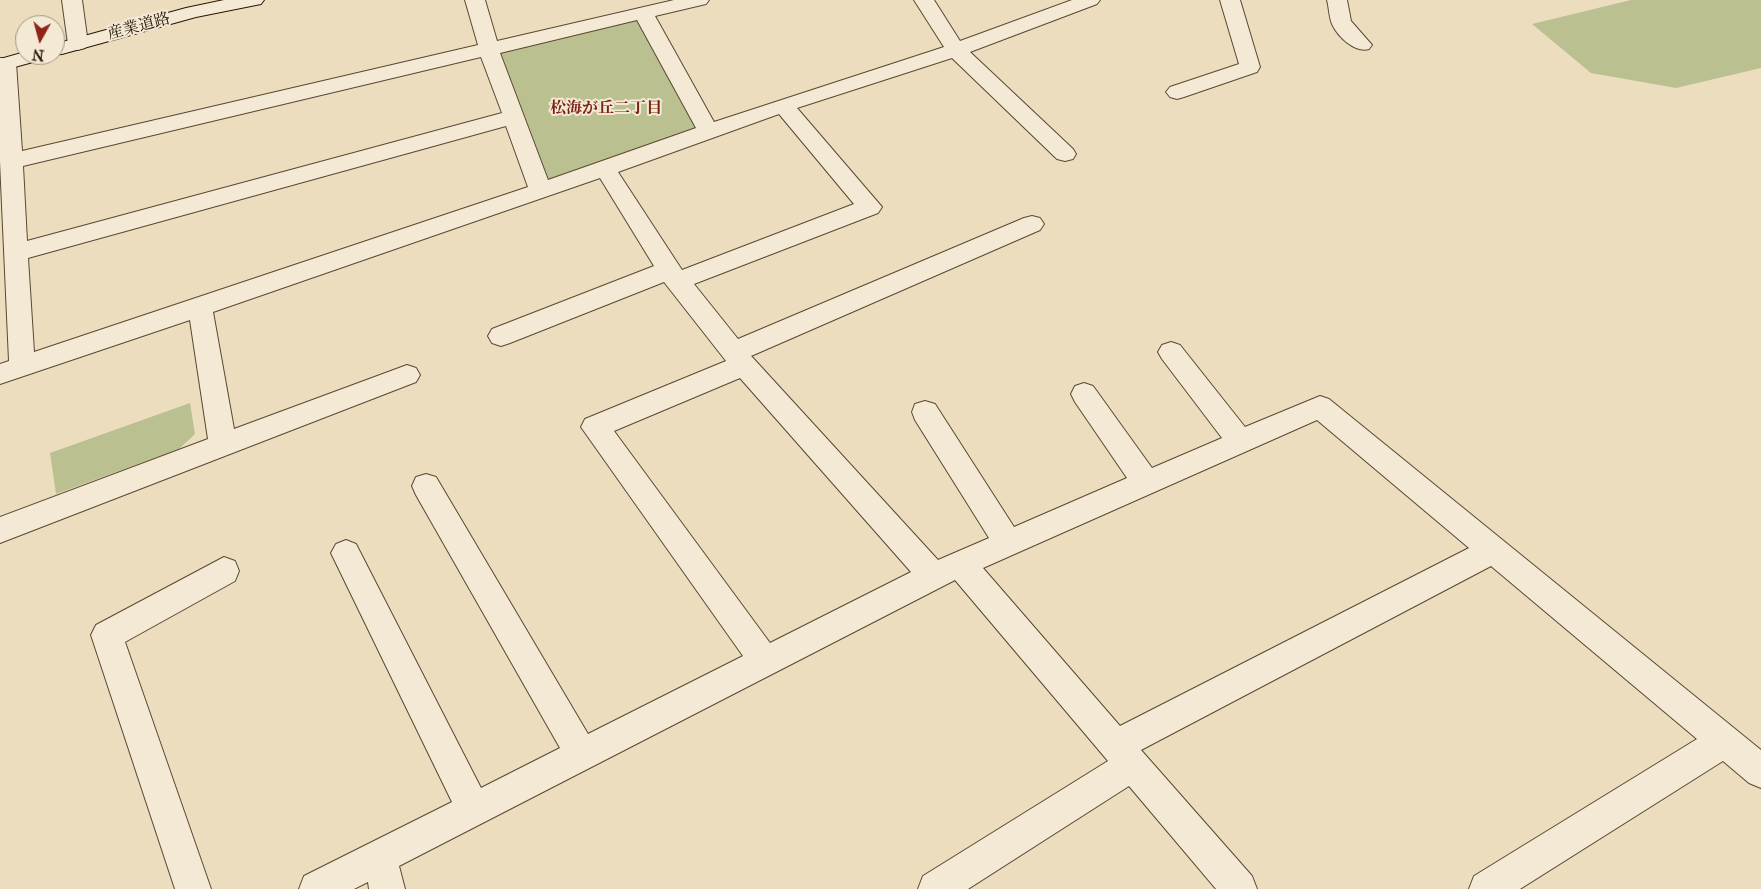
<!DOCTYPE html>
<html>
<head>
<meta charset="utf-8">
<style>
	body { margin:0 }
	#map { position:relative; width:1761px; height:889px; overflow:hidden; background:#edddbf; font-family:"IM FELL Great Primer",serif }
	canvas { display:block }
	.north { position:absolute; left:15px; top:15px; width:50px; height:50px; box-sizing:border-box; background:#f3e9d5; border:1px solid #a19580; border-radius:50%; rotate:187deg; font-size:14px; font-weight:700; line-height:20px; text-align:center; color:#271600 }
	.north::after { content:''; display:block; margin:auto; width:18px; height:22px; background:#8f2418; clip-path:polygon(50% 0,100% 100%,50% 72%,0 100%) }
</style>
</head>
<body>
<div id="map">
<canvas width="1761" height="889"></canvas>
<div class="north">N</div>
</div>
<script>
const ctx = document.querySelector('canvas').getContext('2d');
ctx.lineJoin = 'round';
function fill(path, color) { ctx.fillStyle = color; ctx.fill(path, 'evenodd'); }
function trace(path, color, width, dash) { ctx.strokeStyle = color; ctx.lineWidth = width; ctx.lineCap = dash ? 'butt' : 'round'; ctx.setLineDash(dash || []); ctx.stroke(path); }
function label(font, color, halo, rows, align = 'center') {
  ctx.font = font + ' "IM FELL Great Primer","Noto Serif JP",serif'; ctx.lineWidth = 4; ctx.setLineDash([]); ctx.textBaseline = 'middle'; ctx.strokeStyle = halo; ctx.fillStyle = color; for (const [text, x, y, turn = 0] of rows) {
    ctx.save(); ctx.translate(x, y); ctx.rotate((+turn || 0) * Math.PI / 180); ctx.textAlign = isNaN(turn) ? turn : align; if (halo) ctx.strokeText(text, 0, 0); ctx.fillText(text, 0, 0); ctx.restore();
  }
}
fill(new Path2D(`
	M1631,0H1761V68L1676,88L1591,73L1532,24Z
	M643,13L709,132L541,191L489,50Z
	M190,403L195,434L179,449L56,494L50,453Z`), '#bbc090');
const street = new Path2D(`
	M62,0H82L88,44L85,48L78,50L71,48L68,44Z
	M465,0H485L497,41L674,0H709L706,4L655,16L714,122L944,47L914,0H934L960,41L1072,0H1100L1097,4L970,52L1073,149L1076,154L1073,159L1065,161L1057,159L952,58L797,108L882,207L878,213L694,284L738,339L1024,218L1032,216L1040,218L1044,224L1040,230L751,356L753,358L938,560L989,538L915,420L912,412L915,404L925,401L935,404L1014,527L1127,478L1075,402L1071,394L1075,386L1084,383L1093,386L1152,468L1222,438L1162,359L1158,352L1162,345L1171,342L1180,345L1245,427L1320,396L1329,399L1761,750V788L1749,783L1723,761L1520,889H1469L1474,876L1697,739L1491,566L1141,750L1252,876L1257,889H1216L1129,786L968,889H918L923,876L1108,761L955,580L399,866L405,889H369L368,882L354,889H299L304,876L452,802L331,553L336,544L346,540L356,544L481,788L560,748L416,495L412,486L416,477L426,474L436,477L588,734L743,656L581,427L585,419L726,361L664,282L510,343L501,346L492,343L488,336L492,329L654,266L600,178L213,312L234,429L407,365L416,368L420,375L416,382L0,543V517L208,439L190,320L0,384V364L9,361L0,161V58H13L16,63L22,151L478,45ZM637,20L696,128L548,180L500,53ZM481,57L502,113L27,241L23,166ZM779,114L854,204L682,270L618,172ZM506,126L528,187L34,352L28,258ZM740,378L911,572L770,643L614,431ZM1317,420L1469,548L1120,726L983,568Z
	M1220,0H1240L1260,67L1257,72L1184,97L1177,99L1170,97L1166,92L1170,87L1239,64Z
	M1327,0H1347L1351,21L1372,45L1369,49C1355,53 1338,37 1332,24C1329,17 1329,7 1327,0Z
	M224,557L235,561L239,571L235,581L125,642L211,889H175L91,635L96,625Z`);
const secondary = new Path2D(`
	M224,0H264L261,4L196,17L62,54L50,55H55V44L186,8Z
	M25,52V55H47L44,59L0,71V59Z`);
trace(street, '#584830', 2);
trace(secondary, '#271600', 2);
fill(street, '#f3e9d5');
fill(secondary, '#f3e9d5');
label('16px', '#271600', '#f3e9d5', [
	["産業道路",139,27,-15]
]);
label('bold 16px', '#7a1f14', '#f3e9d5', [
	["松海が丘二丁目",606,109]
]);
</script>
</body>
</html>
